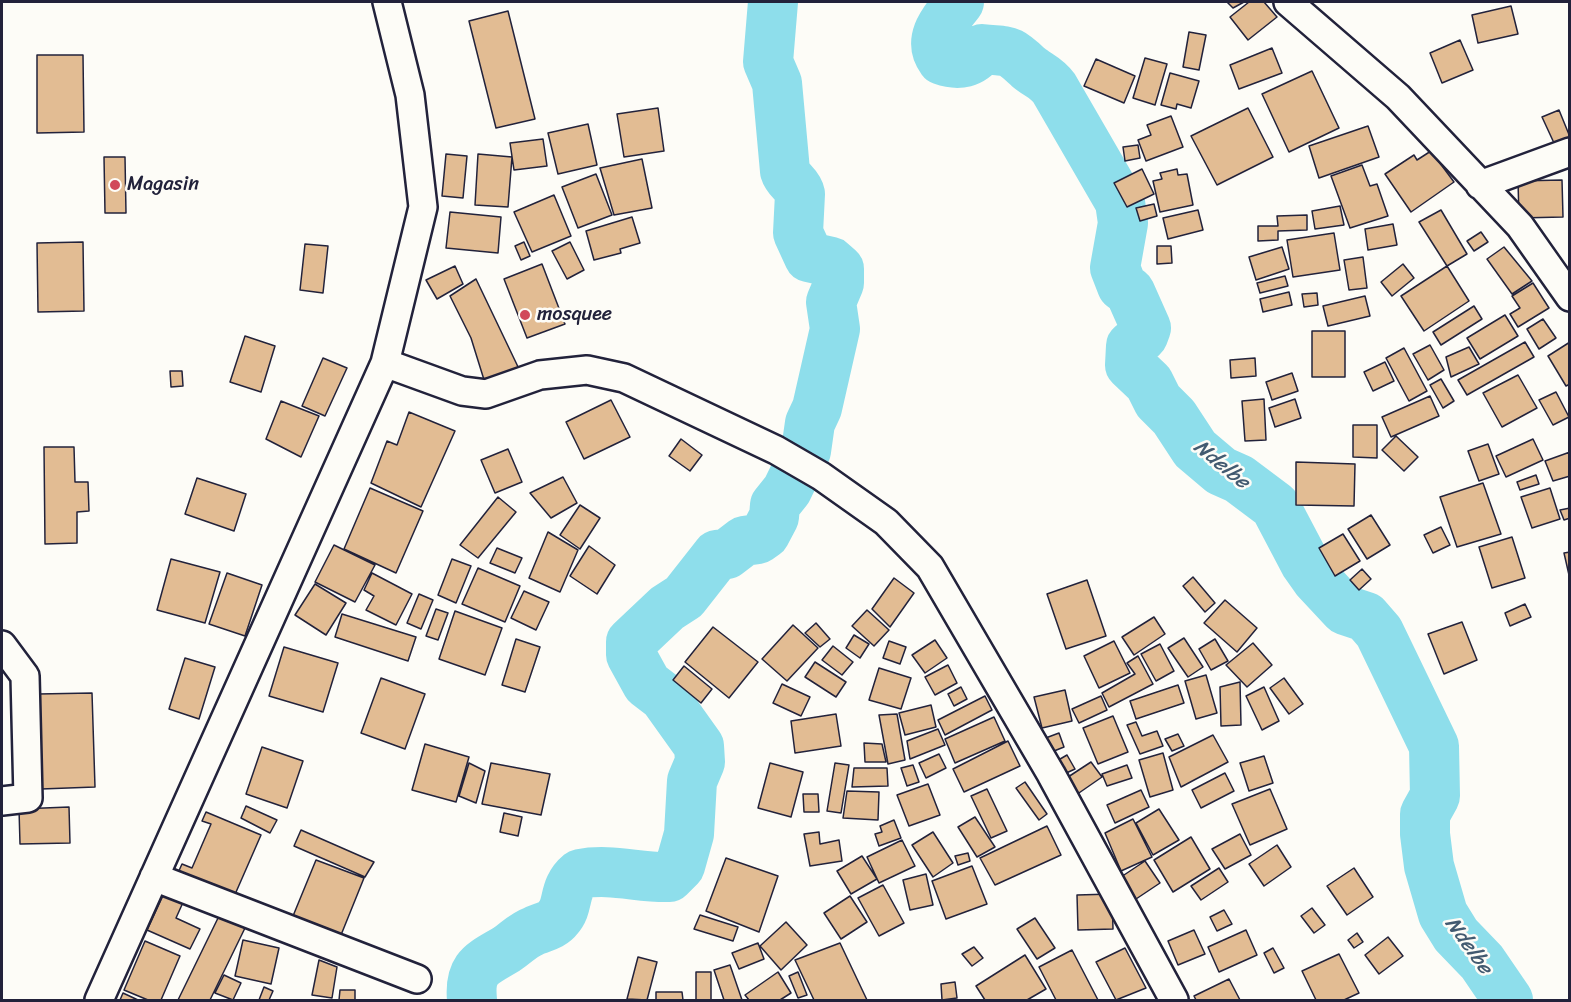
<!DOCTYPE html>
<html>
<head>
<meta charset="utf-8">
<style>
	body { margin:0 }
	#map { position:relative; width:1571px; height:1002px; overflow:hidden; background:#fdfcf7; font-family:Sriracha,sans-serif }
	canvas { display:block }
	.frame { position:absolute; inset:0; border:3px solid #22223b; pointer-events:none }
</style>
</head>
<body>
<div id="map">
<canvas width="1571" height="1002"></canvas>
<div class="frame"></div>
</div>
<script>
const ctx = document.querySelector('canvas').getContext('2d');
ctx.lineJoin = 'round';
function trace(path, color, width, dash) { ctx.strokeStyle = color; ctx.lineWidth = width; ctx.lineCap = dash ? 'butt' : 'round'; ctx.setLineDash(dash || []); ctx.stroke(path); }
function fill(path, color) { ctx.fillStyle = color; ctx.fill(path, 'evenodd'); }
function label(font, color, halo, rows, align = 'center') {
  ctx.font = font + ' Sriracha,sans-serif'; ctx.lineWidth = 5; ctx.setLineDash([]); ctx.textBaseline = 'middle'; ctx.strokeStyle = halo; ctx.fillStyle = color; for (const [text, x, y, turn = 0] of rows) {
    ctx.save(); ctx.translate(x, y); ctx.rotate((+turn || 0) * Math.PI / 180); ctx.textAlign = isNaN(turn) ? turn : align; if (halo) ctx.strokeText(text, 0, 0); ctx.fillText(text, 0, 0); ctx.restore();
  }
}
trace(new Path2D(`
	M959,2C947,18 926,38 942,60C959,66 972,63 982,49C1010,52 1008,48 1028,67C1037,75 1046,77 1054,88L1120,202L1123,223L1115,268L1122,286L1130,292L1146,328L1143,336L1131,346L1130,365L1149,383L1158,401L1174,417L1195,449L1221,471L1239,479L1275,506L1305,563L1317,580L1345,610L1366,617L1379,632L1434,746L1435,796L1425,814V834L1429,866L1443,914L1456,935L1482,962L1508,1000
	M472,1000C469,967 482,964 507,949C516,943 523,935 534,931C542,927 552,926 558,918C570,905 562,889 580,874C611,868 639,878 669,877L680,866L689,834L692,781L700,762L699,746L664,697L647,684L631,655V642L667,608L684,597L717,555L727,554L744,541L758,539L765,534L774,517L775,505L787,490L806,451L810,423L817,408L835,329L831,302L839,283V269L831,262L809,257L798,233L800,194C798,184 788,181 785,171L777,83L768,62L773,2`), '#8edeeb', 50);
const building = new Path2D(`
	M1227,2H1244L1233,8Z
	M1249,2H1264L1277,17L1248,40L1230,17Z
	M1511,6L1518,34L1478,43L1472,15Z
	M508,11L535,119L496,128L469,21Z
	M1189,32L1206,35L1199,70L1183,67Z
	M1460,40L1473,70L1442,83L1430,53Z
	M1272,48L1282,73L1239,89L1230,65Z
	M37,55H83L84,132L37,133Z
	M1145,58L1167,64L1155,105L1133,98Z
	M1096,59L1135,76L1124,103L1084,86Z
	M1312,71L1339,128L1289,152L1262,94Z
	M1170,73L1199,81L1191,108L1177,104L1176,109L1161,105Z
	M658,108L664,151L624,157L617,114Z
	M1248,108L1273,157L1217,185L1191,136Z
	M1559,110L1570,137L1554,143L1542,117Z
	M1171,116L1183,147L1146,161L1138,140L1151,135L1147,125Z
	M588,124L597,165L558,174L548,133Z
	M1368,126L1379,157L1319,178L1309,146Z
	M543,139L547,166L514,170L510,143Z
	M1138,145L1140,158L1125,161L1123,147Z
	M1431,151L1454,182L1411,212L1385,174L1414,155L1417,160Z
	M446,154L467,156L463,198L442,196Z
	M478,154L512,157L508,207L475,205Z
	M104,157H125L126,213H105Z
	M642,159L652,208L614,215L600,168Z
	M1362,165L1370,186L1377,184L1388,216L1350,228L1331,176Z
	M1142,169L1154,194L1127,207L1114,183Z
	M1177,169L1178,175L1187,174L1193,205L1160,212L1153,181L1162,179L1160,173Z
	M596,174L612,215L578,228L562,187Z
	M1562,180L1563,217L1519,218L1518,181Z
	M554,195L571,236L532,252L514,212Z
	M1154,204L1157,216L1140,221L1136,208Z
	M1340,206L1344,225L1315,229L1312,211Z
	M1198,210L1203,230L1168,239L1163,218Z
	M1441,210L1467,254L1447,266L1419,222Z
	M450,212L501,217L498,253L446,248Z
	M1307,215V230L1278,231V240L1258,241V226H1278L1277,216Z
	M632,217L640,243L620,249L621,253L594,260L586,231Z
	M1393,224L1397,245L1368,250L1365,229Z
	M1481,232L1488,242L1474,251L1467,241Z
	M1334,233L1340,270L1293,277L1287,240Z
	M83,242L84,311L38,312L37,243Z
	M524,242L530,256L521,260L515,246Z
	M570,242L584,270L567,279L552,251Z
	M305,244L328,246L323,293L300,290Z
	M1157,246H1171L1172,263L1157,264Z
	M1282,247L1289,269L1256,280L1249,257Z
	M1504,247L1532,281L1512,294L1487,259Z
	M1363,257L1367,288L1349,290L1344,260Z
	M542,264L565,324L527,338L504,279Z
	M1403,264L1414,278L1392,296L1381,282Z
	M455,266L463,284L437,299L426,280Z
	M1447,266L1469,301L1424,331L1401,296Z
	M1285,276L1288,286L1260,293L1257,283Z
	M476,279L520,371L485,383L471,338L450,296Z
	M1533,283L1549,308L1518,327L1510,314L1520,308L1512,296Z
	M1289,292L1292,305L1263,312L1260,299Z
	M1317,293L1318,305L1304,307L1302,294Z
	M1365,296L1370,316L1328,326L1323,306Z
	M1474,306L1482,319L1441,345L1433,332Z
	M1505,315L1518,336L1480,359L1467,338Z
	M1543,319L1556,338L1539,349L1527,329Z
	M1312,331H1345V377H1312Z
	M245,336L275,346L261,392L230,382Z
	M1525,342L1534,357L1467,395L1458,380Z
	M1570,342V384L1566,386L1548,356Z
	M1430,345L1444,370L1428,380L1413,354Z
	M1469,347L1479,364L1451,377L1446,357Z
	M1404,348L1427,391L1409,401L1386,358Z
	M323,358L347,368L325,416L302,406Z
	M1255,358L1256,376L1231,378L1230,360Z
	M1385,362L1394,381L1373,391L1364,372Z
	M170,371H182L183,386L171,387Z
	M1292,373L1298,391L1272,400L1266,382Z
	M1518,375L1537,408L1502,427L1483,393Z
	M1441,379L1454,401L1443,408L1430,385Z
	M1556,392L1569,417L1553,425L1539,400Z
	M1430,396L1439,416L1391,437L1382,417Z
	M1264,399L1266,440L1245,441L1242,401Z
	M1295,399L1301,418L1275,427L1269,408Z
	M611,400L630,437L584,459L566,422Z
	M281,401L319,416L301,457L266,439Z
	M409,412L455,431L421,507L371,483L387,441L397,445Z
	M1353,425H1377V458L1353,457Z
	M1396,436L1418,457L1404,471L1382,450Z
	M681,439L702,455L690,471L669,456Z
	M1533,439L1543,460L1506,477L1496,456Z
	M1488,444L1499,474L1479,481L1468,451Z
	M44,447H74L75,482H88L89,511L77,512V543L45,544Z
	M508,449L522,482L495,493L481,460Z
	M1570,452V476L1553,481L1545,461Z
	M1296,462L1355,464L1354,506L1296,505Z
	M1536,475L1539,484L1520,490L1517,482Z
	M563,477L577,503L551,518L530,493Z
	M197,478L246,494L234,531L185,514Z
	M1483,483L1501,534L1457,547L1440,497Z
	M370,488L423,511L396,573L344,549Z
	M1550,488L1560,519L1532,528L1521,497Z
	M498,497L516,512L478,558L460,545Z
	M580,505L600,518L580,549L560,535Z
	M1570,508V518L1564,520L1560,510Z
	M1371,515L1390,545L1367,559L1348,529Z
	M1441,527L1450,545L1433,553L1424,535Z
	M548,532L578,550L560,592L529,578Z
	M1343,534L1360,561L1335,576L1319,548Z
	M1512,537L1525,578L1492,588L1479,547Z
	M334,545L375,565L355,602L315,582Z
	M589,546L615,565L597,594L570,576Z
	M497,548L522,558L515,573L490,563Z
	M1570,552V575H1569L1564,553Z
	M171,559L220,572L205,623L157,610Z
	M452,559L471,566L456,603L438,595Z
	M478,568L520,586L505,622L462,604Z
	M1362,569L1371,579L1359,590L1350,580Z
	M227,573L262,585L245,636L209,624Z
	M372,573L412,594L396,625L366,610L374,596L364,590Z
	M1193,577L1215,603L1205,612L1183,586Z
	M894,578L914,593L890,627L872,609Z
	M1087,580L1106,636L1066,649L1047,594Z
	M315,584L346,603L326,635L295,615Z
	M524,591L549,602L536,630L511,618Z
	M419,594L433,600L421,629L407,623Z
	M1225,600L1257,628L1237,652L1204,623Z
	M1525,604L1531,617L1510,626L1505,613Z
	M436,609L448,613L438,640L426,636Z
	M867,610L889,630L874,646L852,626Z
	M455,611L502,628L485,675L439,659Z
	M342,614L416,637L408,661L335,637Z
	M1154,617L1165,634L1134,655L1122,637Z
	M1462,622L1477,660L1444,674L1428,634Z
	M816,623L830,639L820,647L805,633Z
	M793,625L818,648L787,681L762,659Z
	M713,627L758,662L729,698L685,662Z
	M854,635L869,644L860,658L846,648Z
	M1184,638L1203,667L1188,677L1168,648Z
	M516,639L540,647L525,692L502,685Z
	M1215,639L1228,661L1211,670L1199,649Z
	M935,640L947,658L925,673L912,655Z
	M889,641L906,647L900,664L883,658Z
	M1114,641L1130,673L1099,688L1084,656Z
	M1253,643L1272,665L1247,687L1226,665Z
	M1160,644L1174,671L1156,681L1141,654Z
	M833,646L853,662L842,675L822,660Z
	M284,647L338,663L323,712L269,696Z
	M1138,656L1153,684L1109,707L1102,693L1135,674L1127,663Z
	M185,658L215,667L199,719L169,709Z
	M815,662L846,682L836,697L805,677Z
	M948,665L957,683L935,695L925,677Z
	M684,666L712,689L701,703L673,680Z
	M879,668L911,678L901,709L869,700Z
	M1206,675L1217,713L1196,719L1185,681Z
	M381,678L425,694L405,749L361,733Z
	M1284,678L1303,704L1289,714L1270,688Z
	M1240,682L1241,725L1221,726L1220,687Z
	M782,684L810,697L801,716L773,703Z
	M1178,685L1184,703L1136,719L1130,701Z
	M961,687L967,699L954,706L948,694Z
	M1264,687L1279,721L1262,730L1246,696Z
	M1065,690L1072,721L1042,728L1034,697Z
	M92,693L95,787L41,789L38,694Z
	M985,696L992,710L945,735L938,720Z
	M1101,696L1107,710L1079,723L1072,709Z
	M931,705L936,727L905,735L899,713Z
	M836,714L841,746L795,753L791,721Z
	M897,714L905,760L888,764L879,715Z
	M1113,716L1128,752L1098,764L1083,728Z
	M994,717L1005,741L955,763L945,739Z
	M1136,722L1142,736L1157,731L1163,746L1140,754L1127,725Z
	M938,729L945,745L910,759L907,741Z
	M1059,733L1064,747L1049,753L1043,739Z
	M1178,734L1184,746L1172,751L1165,739Z
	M1213,735L1228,762L1181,787L1169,757Z
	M1008,741L1020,766L964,792L953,769Z
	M864,743L882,744L886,762H865Z
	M425,744L469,757L456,802L412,790Z
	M262,747L303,761L287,808L246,794Z
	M1163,753L1173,790L1150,797L1139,760Z
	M939,754L946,768L926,778L919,763Z
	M1067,755L1075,769L1062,775L1055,762Z
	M1264,756L1273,783L1249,791L1240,763Z
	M1091,762L1102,777L1076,795L1065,779Z
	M469,763L485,771L476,803L459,796Z
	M491,763L550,774L541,815L482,804Z
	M770,763L803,772L791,817L758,808Z
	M835,763L849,765L841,813L827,811Z
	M913,765L919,782L907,786L901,768Z
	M1127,765L1132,778L1107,786L1102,774Z
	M854,768H887L888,786L852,787Z
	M1225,773L1234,791L1201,808L1192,790Z
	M1025,782L1047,814L1039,820L1016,788Z
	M928,784L940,815L909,826L897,795Z
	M987,789L1007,831L991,838L971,796Z
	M1270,789L1287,829L1250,845L1232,804Z
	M1141,790L1149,807L1115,823L1107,805Z
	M847,791L879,792L878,820L843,818Z
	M803,794H818L819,812H804Z
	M246,806L277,820L270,833L241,818Z
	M69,807L70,843L20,844L19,809Z
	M1159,809L1179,840L1153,855L1136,823Z
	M206,812L261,835L233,899L177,875L182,864L192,868L211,824L202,821Z
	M504,813L522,817L518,836L500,832Z
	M975,817L995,847L977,857L958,827Z
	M1133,819L1152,857L1121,871L1105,833Z
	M894,820L901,838L879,846L875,834L882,832L880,826Z
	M1047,826L1061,855L995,885L980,858Z
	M301,830L374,862L365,877L294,846Z
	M819,832L820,844L839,840L842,861L810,866L804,834Z
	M933,832L953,863L933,877L912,845Z
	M1240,834L1251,855L1225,869L1212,849Z
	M1191,837L1210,869L1173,892L1154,860Z
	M902,840L915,866L879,883L867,857Z
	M1277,845L1291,867L1264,886L1249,864Z
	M968,853L970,861L958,865L955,856Z
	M862,856L877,879L851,894L837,871Z
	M726,858L778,876L759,932L706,911Z
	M316,860L364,878L341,935L293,916Z
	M1145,861L1160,883L1136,899L1121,877Z
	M972,866L987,904L946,919L932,881Z
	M1219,868L1228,882L1201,900L1191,886Z
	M1354,868L1373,897L1347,915L1327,886Z
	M926,874L933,905L910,910L903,880Z
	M883,885L904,923L879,936L858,898Z
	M166,889L185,898L176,918L200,929L190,949L147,930Z
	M1112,894L1113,929L1078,930L1077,895Z
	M850,896L867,922L841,939L824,913Z
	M1312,908L1325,925L1314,933L1301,916Z
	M1224,910L1232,924L1217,931L1210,917Z
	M700,915L738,927L733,941L694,929Z
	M219,916L245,928L210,1000H178Z
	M1035,918L1055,948L1037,959L1017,929Z
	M786,922L807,945L781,970L760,946Z
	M1194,930L1205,954L1178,965L1168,941Z
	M1246,930L1257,955L1219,972L1208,947Z
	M1357,933L1363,942L1354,948L1348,940Z
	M1388,937L1403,956L1379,974L1365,955Z
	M243,940L279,948L271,984L235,976Z
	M145,941L180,956L161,1000H148L124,990Z
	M758,943L764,959L739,969L732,953Z
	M840,943L867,1000H814L795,960Z
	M974,947L983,958L972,966L962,954Z
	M1125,948L1146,988L1116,1000L1096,962Z
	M1273,948L1284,968L1274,973L1264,953Z
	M1072,950L1098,1000H1056L1039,967Z
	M1339,954L1359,993L1344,1000H1316L1302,971Z
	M1025,955L1046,989L1027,1000H985L976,986Z
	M638,957L657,962L647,1000L627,999Z
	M319,960L337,967L332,998L312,995Z
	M730,965L742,1000H724L714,970Z
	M696,972H711V1000H696Z
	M778,972L791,993L780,1000H749L745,995Z
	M798,972L807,995L798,998L789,976Z
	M224,975L241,983L233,1000L215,993Z
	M1229,979L1240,1000H1196L1194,996Z
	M955,982L957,998L942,1000L941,984Z
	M264,987L273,991L269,1000H259Z
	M340,990H355V1000H339Z
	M656,992H682L683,1000H656Z
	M123,993L138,1000H120Z`);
fill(building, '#e2bc93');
trace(building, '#22223b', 1.5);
const street = new Path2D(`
	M1288,2L1398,97L1520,226L1570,297
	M1480,185L1570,152
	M385,363L462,391L486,394L540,375L587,370L624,378L776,450L821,476L886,522L930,567L1051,774L1174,1000
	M2,645L25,676L28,798L2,801
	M154,877L417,979
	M99,1000L385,363L423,207L410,95L387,2`);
trace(street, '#22223b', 32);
trace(street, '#fdfcf7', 27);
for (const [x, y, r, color] of [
	[115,185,6,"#d1495b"],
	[525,315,6,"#d1495b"]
]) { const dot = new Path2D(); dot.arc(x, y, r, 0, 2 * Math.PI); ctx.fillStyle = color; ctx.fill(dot); trace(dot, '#fdfcf7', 2); }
label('20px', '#22223b', '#fdfcf7', [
	["Magasin",127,185],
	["mosquee",537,315]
], 'left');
label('italic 21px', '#425a70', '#fdfcf7', [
	["Ndelbe",1221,465,39],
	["Ndelbe",1468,946,54]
]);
</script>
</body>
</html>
